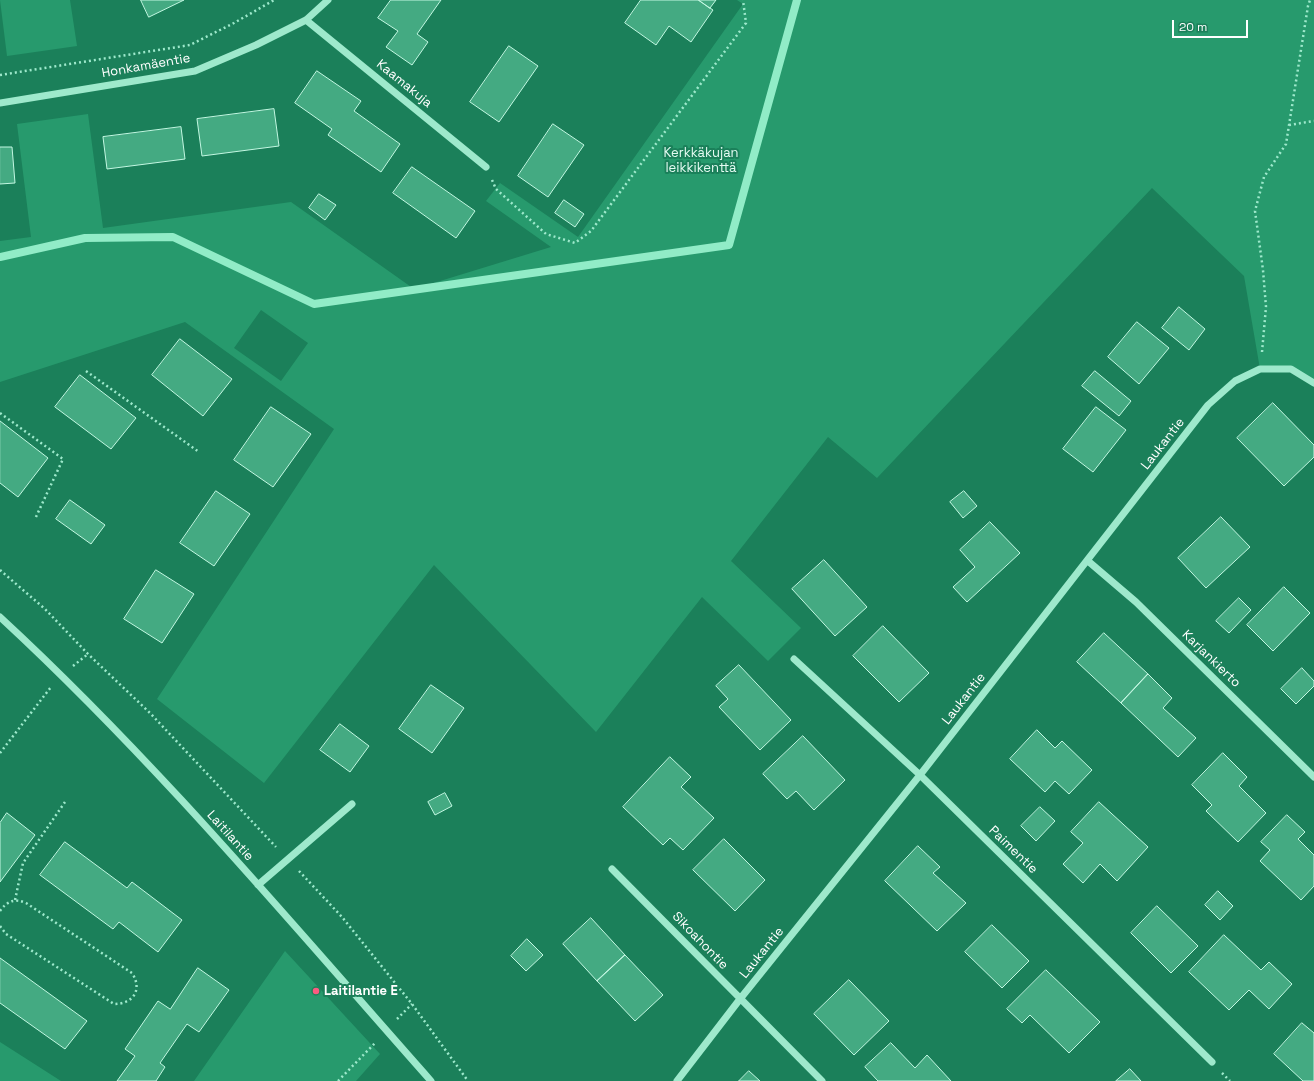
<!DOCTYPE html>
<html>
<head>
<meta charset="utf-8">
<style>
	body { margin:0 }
	#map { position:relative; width:1314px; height:1081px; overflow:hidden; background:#1b805a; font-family:"Space Grotesk",sans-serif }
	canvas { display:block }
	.scale { position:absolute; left:1172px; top:20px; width:76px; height:18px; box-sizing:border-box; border:2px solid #fff; border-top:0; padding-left:5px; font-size:12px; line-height:14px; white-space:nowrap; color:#fff; -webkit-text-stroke:3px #1b805a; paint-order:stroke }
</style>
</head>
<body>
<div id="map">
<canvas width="1314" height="1081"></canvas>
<div class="scale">20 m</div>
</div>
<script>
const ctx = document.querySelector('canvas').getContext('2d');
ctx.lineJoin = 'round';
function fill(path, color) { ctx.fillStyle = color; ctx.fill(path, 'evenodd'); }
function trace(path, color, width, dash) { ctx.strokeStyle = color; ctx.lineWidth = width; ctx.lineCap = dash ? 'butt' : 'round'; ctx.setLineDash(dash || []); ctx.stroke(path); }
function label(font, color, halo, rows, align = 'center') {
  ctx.font = font + ' "Space Grotesk",sans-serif'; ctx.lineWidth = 4; ctx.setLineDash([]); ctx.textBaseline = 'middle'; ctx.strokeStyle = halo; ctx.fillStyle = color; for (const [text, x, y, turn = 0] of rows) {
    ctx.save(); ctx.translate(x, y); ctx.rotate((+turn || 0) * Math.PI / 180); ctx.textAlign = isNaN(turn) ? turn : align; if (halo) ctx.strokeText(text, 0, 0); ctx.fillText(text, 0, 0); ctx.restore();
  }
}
fill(new Path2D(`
	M0,0H70L77,46L7,56Z
	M737,0H1314V383L1291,369H1260L1244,276L1152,188L877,478L828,437L731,561L801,628L768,661L702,597L596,732L434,565L264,783L157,699L334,429L185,322L0,382V241L31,237L17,124L88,114L103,228L291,202L414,289L551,247L486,201L500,183L578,237L743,4ZM261,310L308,343L281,381L234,348Z
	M285,951L380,1054L356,1081H194Z
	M0,1042L61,1081H0Z`), '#279a6d');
trace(new Path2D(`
	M0,257L85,238L173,237L314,304L729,245L797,0`), '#91ecc7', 8);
const building = new Path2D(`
	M141,0H184L149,17Z
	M391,0H441L417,34L428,42L412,65L386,47L398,31L378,18Z
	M641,0H698L713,10L691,42L669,26L656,45L625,23Z
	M699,0H716L710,8Z
	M509,46L538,66L499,122L470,102Z
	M317,71L361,101L354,111L400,144L381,172L328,135L332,129L295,103Z
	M274,109L279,146L202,156L197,119Z
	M553,124L584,145L548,197L518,176Z
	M181,127L185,159L107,169L103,137Z
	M0,147H12L15,183L0,184Z
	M412,167L475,211L456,238L393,193Z
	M319,194L336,205L325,220L309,208Z
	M564,200L584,214L575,227L555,213Z
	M1179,307L1205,329L1189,350L1162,328Z
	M1137,322L1169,348L1139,384L1108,357Z
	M180,339L232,379L203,416L152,375Z
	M1095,371L1131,401L1119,416L1082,386Z
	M80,375L136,418L111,449L55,407Z
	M1273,403L1314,445V457L1284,486L1237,438Z
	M271,407L311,434L273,487L234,460Z
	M1096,407L1126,430L1093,472L1063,449Z
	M0,421L48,458L18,497L0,483Z
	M216,491L250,514L214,566L180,543Z
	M964,491L977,506L963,518L950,502Z
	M70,500L105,525L91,544L56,519Z
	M1221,517L1250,547L1206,588L1178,558Z
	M990,522L1020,553L967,602L953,587L975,567L960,550Z
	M824,560L867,607L835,636L792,589Z
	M156,570L194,594L162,643L124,619Z
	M1284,587L1310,613L1273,651L1247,625Z
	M1239,598L1251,610L1229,633L1216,621Z
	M883,626L929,673L899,702L853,656Z
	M1104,633L1148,674L1121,703L1077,662Z
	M739,665L791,720L760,750L719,707L728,699L716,686Z
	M1302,668L1314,681V686L1296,704L1281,689Z
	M1148,674L1172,698L1163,708L1196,738L1178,757L1121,703Z
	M431,685L464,708L432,753L399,729Z
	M340,724L369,746L350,772L320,750Z
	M1037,730L1055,748L1062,741L1092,770L1069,794L1055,781L1045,792L1010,759Z
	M803,736L845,780L814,810L796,791L787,799L763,774Z
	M1223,753L1247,777L1239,786L1266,813L1238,842L1206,811L1212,805L1192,785Z
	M670,757L691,777L681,787L714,818L683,850L670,838L663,845L623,807Z
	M445,793L452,806L435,815L428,802Z
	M1099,802L1148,847L1117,881L1100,864L1083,883L1063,864L1083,843L1071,832Z
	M1040,807L1055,821L1036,841L1021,826Z
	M7,813L35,835L0,882V823Z
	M1287,815L1305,832L1298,839L1314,855V886L1301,900L1260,861L1270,850L1261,842Z
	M724,839L765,880L735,911L693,870Z
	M65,842L127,888L132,882L182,920L158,952L119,922L113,929L40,875Z
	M918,846L940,867L933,873L966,903L937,931L885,881Z
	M1218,891L1233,906L1220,920L1205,905Z
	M1157,906L1198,946L1171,973L1131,933Z
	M591,918L625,955L597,981L563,944Z
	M992,925L1029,961L1002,988L965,952Z
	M1224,935L1261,970L1269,962L1292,984L1269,1009L1249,990L1229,1010L1189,972Z
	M527,939L543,955L526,971L511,956Z
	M625,955L663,995L635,1021L597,981Z
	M0,958L87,1021L65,1049L0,1003Z
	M198,968L229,990L199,1032L187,1024L160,1063L165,1067L156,1081H117L135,1056L125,1049L158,1001L170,1009Z
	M1046,970L1100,1022L1069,1053L1030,1015L1022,1023L1007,1009Z
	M849,980L889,1021L854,1055L814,1014Z
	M1302,1023L1314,1033V1081H1303L1274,1054Z
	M891,1043L915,1068L927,1055L951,1081H878L865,1067Z
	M1130,1069L1141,1081H1116Z
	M749,1071L760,1081H739Z`);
fill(building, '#44aa82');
trace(building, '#c3f7e2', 1);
trace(new Path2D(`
	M0,75L190,45L234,23L274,0
	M1289,125L1314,121
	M492,180L496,189L546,234L575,243L591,231L746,23L743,0
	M1262,352L1266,307L1263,270L1255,211L1264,177L1286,144L1308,6L1310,0
	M86,371L199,452
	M0,413L63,459L35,519
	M0,570L45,609L88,654L150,713L276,847
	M73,666L88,654
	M0,753L51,687
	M299,871L342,917L412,1004L468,1081
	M15,900L23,863L65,802
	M0,911C7,901 15,898 26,903L132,973C143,990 133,1004 114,1004L6,934L0,926
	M397,1019L412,1004
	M1222,1073L1230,1081
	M338,1081L376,1042`), '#9ee9cc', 2.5, [2, 3]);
trace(new Path2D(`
	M306,20L486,167
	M0,103L195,71L256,45L306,20L328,0
	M1088,561L1136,602L1314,777
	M0,617C155,760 291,923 431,1081
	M794,659L920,775L1212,1062
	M612,869L822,1081
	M258,885L352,804
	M677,1081L740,999L920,775L1208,405L1235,381L1260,369H1291L1314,383`), '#9ee9cc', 7);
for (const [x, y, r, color] of [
	[316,991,4,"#fb5b80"]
]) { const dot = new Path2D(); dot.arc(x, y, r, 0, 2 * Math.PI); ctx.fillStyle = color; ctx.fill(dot); trace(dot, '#1b805a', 1.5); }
label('13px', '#fff', '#1b805a', [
	["Honkamäentie",146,66,-10],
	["Kaamakuja",404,84,39],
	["Laukantie",1163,444,-52],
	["Karjankierto",1211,659,44],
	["Laukantie",964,699,-52],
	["Laitilantie",230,836,48],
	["Paimentie",1013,850,44],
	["Sikoahontie",700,941,46],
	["Laukantie",762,953,-51]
]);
label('13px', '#e4fbf2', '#1b805a', [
	["Kerkkäkujan",701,153],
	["leikkikenttä",701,168]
]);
label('bold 13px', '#fff', '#1b805a', [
	["Laitilantie E",324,991]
], 'left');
</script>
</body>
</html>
